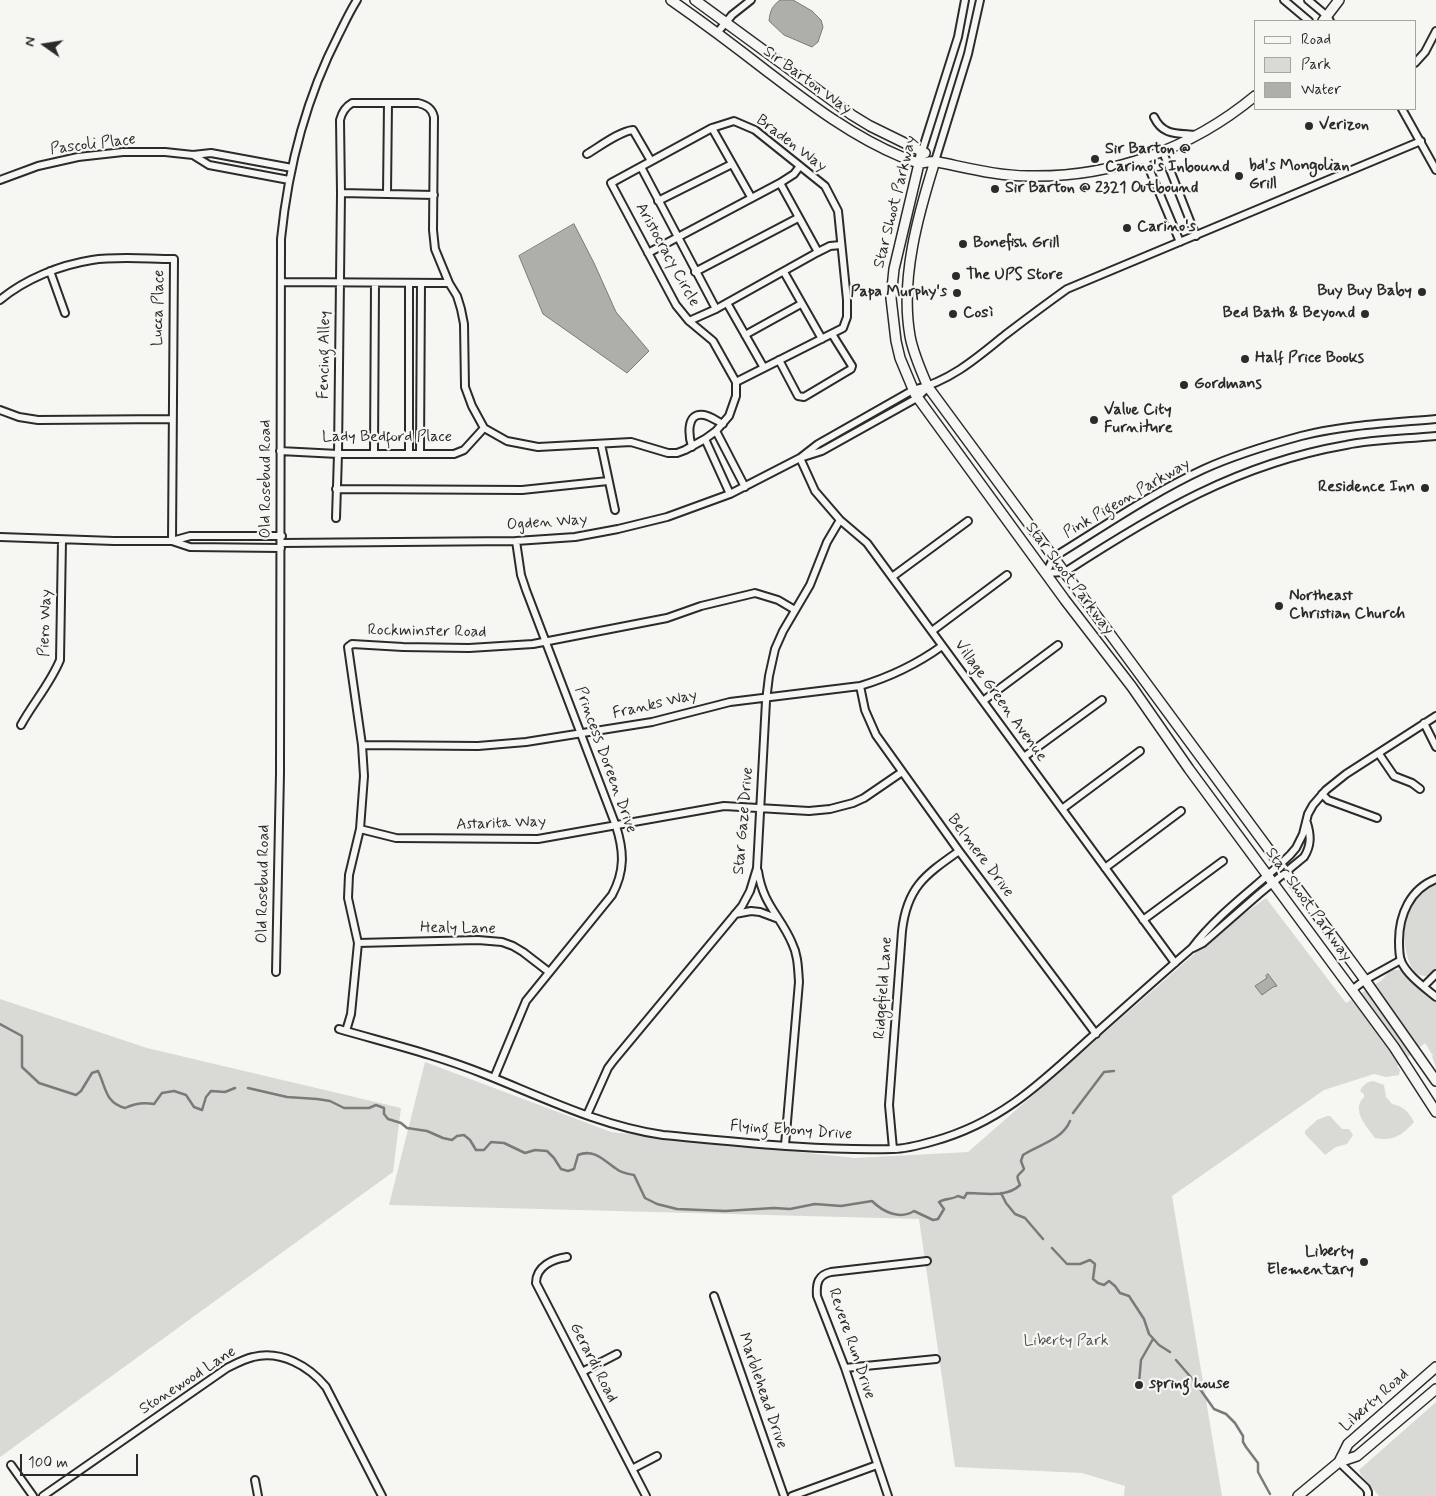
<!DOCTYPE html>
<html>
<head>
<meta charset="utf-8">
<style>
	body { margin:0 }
	#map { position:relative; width:1436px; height:1496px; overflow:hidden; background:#f6f6f2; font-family:Mynerve,sans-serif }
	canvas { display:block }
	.legend { position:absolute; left:1254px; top:20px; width:162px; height:90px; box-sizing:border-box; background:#f6f6f2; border:1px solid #a5a5a2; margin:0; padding:6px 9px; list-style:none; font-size:15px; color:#2b2b2b }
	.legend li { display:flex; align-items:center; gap:10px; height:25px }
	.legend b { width:25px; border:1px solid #a5a5a2 }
	.north { position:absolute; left:20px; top:20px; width:50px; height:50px; -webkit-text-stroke:4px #f6f6f2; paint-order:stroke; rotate:283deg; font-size:14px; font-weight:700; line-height:20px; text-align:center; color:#2b2b2b }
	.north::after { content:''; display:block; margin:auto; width:18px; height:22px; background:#2b2b2b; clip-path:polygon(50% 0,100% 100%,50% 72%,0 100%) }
	.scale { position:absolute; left:20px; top:1454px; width:118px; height:22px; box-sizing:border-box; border:2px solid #2b2b2b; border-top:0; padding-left:6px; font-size:15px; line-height:18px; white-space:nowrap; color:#2b2b2b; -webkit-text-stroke:4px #f6f6f2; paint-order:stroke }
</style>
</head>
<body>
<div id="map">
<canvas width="1436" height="1496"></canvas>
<ul class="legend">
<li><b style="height:6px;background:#f6f6f2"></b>Road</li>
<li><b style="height:14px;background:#d9d9d5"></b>Park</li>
<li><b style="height:14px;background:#aeaeab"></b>Water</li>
</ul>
<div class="north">N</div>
<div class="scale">100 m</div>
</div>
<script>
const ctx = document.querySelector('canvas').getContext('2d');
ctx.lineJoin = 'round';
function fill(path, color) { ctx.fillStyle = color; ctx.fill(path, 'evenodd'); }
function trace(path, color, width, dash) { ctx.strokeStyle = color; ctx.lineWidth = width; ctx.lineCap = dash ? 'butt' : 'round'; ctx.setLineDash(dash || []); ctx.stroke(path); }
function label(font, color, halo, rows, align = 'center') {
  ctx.font = font + ' Mynerve,sans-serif'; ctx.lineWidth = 4.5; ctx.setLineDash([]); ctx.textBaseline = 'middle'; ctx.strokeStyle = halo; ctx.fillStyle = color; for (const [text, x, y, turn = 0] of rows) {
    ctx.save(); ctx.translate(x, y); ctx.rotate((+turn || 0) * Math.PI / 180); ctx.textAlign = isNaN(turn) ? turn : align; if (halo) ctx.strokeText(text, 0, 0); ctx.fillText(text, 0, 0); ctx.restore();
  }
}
fill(new Path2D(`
	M1436,884V970L1431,976C1427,976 1423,976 1419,975C1406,968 1401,932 1406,919C1411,905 1422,891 1436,884Z
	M1266,898L1346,1003L1382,980L1390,970H1401L1436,1001V1068L1432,1056H1433L1425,1043L1397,1066L1400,1070L1399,1075L1386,1077L1374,1074L1324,1090L1172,1196L1222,1496H1124L1125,1486L1082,1473L955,1467L919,1219L389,1205L425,1062L611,1132L855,1158L968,1152L1223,929Z
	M0,999L147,1048L401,1108L393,1172L0,1457Z
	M1373,1081L1384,1085L1386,1097L1392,1104C1403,1106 1409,1112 1414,1122C1403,1135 1392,1142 1375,1138C1366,1126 1351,1110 1364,1097V1094L1360,1091C1363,1085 1366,1082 1373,1081Z
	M1327,1116H1330L1342,1129H1349L1353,1135L1347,1144L1336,1147L1325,1155L1305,1134V1131L1317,1120Z
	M1436,1402V1496H1379L1361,1475L1359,1470Z`), '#d9d9d5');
const water = new Path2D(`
	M780,0H793L812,11L821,20L823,27L818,42L812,47L784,35L769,21C770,11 772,6 780,0Z
	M574,224L594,263L616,312L649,351L627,373L543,314L519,256Z
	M1268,974L1277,986L1273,987L1262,995L1255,986L1267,978L1266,976Z`);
fill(water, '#aeaeab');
trace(water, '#7a7a78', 1);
trace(new Path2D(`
	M0,1024L22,1036V1067L39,1083L76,1095L81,1091L92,1073L98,1071C106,1087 105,1103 125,1108C135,1103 143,1102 154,1104L162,1093L174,1091L186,1095L194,1107L202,1110L206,1097L211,1091L225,1092L235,1088
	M248,1088L287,1097L317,1099L330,1101L344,1108H369L376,1105L384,1108V1114L388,1119L401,1123L407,1128L427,1131L443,1138L452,1140L457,1136L464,1135L470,1140L476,1150H484L491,1142L504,1143L525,1153L535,1150L547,1151L554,1158L561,1169L568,1171L574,1169L578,1155C595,1148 605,1162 618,1170C622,1173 629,1174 634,1175L645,1198L657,1204L677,1209L725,1211L774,1208L790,1209L815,1204L841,1206L872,1201C883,1212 900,1220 914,1211L933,1220L938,1219L944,1209L939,1202C945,1198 951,1200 958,1196L964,1198L967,1193C984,1193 1007,1198 1020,1185C1015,1173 1018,1177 1024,1169L1021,1161L1023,1155C1040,1144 1062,1140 1070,1121
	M1073,1113L1104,1072L1114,1071
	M1001,1193L1006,1203L1015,1214L1025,1218L1043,1239
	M1052,1248L1067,1264H1080L1090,1260L1095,1264L1093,1279L1098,1283L1104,1285L1109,1281L1115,1286L1120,1293L1129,1296L1144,1319L1149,1334L1159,1345L1170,1352
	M1176,1360L1195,1382L1214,1409L1226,1414L1235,1423L1243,1436V1442L1246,1447L1258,1463V1472L1270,1494
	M1139,1383L1141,1360L1153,1339`), '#7a7a78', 2.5);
const street = new Path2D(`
	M1284,0L1309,21
	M1308,0L1327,16L1330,21
	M717,33L732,15L751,0
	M1415,63L1425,52L1436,31
	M1402,109L1436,170
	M1154,117C1163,136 1177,133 1196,135
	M712,128L751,197
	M922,151L958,37L965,0
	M1163,152L1196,236
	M587,154C599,147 620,131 633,130L651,161
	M193,155L209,165L289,180
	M1145,159L1180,242
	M935,161L968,54L980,0
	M641,167L716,309
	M0,180L38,166L78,157L123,152H165L193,155L211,153L292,168
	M780,183L818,252
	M387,193L388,103
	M434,195L341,193L340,120C342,112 345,107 352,103H418C426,105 432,108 434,117L433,230L435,249L449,283L457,296L461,309L464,324L465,387L472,406L484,428L507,441L538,447L631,442L668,453H677L685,450L705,439L716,431L729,416L736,396V382L713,341L689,321L676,305L611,183L712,128L734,121L755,130L825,186L838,211L847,300V317L843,328L736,382
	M658,201L732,164
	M648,253L780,183L794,174L800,166
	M50,271L65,313
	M695,272L798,218
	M784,272L822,339
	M281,282L449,283
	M409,283V453
	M0,300C25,279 60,265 92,260C117,256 148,259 174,259L172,541H114L0,537
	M727,303L764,368
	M689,321L716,309L818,252L830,246L841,245
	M745,335L801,304
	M779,360L798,396L804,397L851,369L852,366L832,334
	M0,410L19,417L38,420L172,419
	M716,431L745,487
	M705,439L730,494
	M601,444L615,510
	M692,447C689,437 685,412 704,415C710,416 717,421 723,424
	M280,451L338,454H454L464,450L484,428
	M374,453L375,283
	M420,454L421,283
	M800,458L818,444L913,390C949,382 977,358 1005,335C1026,319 1046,304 1067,289L1421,141
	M800,458L815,491L840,520L867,543L1175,963
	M336,489L522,490L608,481
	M336,518L338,454L341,193
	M281,543L516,541L575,537L618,529L667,517L730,494L800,458L822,451L917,398L928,387
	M281,548L190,547L172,541L190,536H282
	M1046,573L1054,557C1103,527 1152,493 1204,469C1235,455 1268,445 1301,436C1345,425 1391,423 1436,419
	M1046,573L1065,572C1156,513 1237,464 1346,445C1375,439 1406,439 1436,436
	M892,577L968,521
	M932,631L1007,575
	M860,686L865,710L876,735L959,851L1096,1034
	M983,701L1058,645
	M1424,723L1436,747
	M21,725C33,703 50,684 60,660L62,540
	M362,745L478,746L526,742L652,722L730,702L860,686C890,677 917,664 942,646
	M1379,754L1394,776L1412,783L1420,789
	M1024,757L1102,700
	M1322,794L1328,800L1377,818
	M1062,809L1140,751
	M360,829L396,838L538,839L724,806L809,811L830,809L853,803L864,798L902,772
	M1105,868L1181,811
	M758,871C763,905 780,915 792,943C798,955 798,968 799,982L785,1145
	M1436,879C1410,889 1399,915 1399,941C1399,947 1399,955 1401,961C1407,975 1424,987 1436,997
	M735,914L751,911L760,912L776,918
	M1143,920L1223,861
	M358,943L478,940L502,942L513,946L523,952L549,972
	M1193,948L1203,943L1259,894L1304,857C1311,846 1311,836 1307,823
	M276,972L280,773L281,239C288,168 306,98 339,34C345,22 350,11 357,0
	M1424,986L1436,974
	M1352,990L1365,980L1401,960
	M339,1029C387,1043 437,1055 484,1074C542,1097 600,1126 663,1135C739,1142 816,1151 893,1149C906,1149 920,1145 934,1141C999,1123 1039,1085 1087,1041C1122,1010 1156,979 1192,948C1219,912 1258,886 1290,855L1296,848L1303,834L1308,814L1313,805L1326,790L1346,774L1436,716
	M346,1031L351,1014L358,943L348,898L349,875L360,829L364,776L362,745L348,647L352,644L403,647L469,648L533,644L667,618L701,606L755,593L778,600L795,610
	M494,1078L526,1001L612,895C625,871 624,851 616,826L526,590L521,575L516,541
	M587,1115L608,1068L614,1060L742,906L750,891L757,868L766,701L769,676L775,649L783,631L810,585L827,542L840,520
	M893,1149L889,1105L902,931C907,887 925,875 959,851
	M567,1257C553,1259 536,1266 536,1283L646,1496
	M714,1296L784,1496
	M845,1368L936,1359
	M582,1372L617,1354
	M1339,1462L1366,1488L1368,1492V1496
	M11,1465L33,1496
	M632,1469L657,1456
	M255,1480L258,1496
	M43,1496L227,1368C235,1364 244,1359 253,1357C281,1350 309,1366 326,1387L382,1496
	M792,1496L877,1465
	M888,1496L845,1368L817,1296C816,1283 818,1275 831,1272L927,1261`);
const secondary = new Path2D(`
	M671,0C704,23 736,47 768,72C810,104 853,137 902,157C907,159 914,162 920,163C926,163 932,160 938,162C968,168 998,176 1028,176C1111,178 1191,149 1255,96
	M695,0L852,115L870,126L925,153
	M1323,21L1339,0
	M922,151L894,269L891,298L896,341L900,358L915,394L1065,600L1132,687L1189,769L1394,1047L1436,1112
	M935,161C918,215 900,279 910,336C913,353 921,371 928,387L1365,980L1436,1081
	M1339,1462L1357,1456L1436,1389
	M1298,1496L1339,1462L1348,1444L1436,1367`);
trace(street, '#2b2b2b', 10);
trace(secondary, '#2b2b2b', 12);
trace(street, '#f6f6f2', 6);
trace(secondary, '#f6f6f2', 9);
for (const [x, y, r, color] of [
	[1309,126,5,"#2b2b2b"],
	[1095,159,5,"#2b2b2b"],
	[1239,176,5,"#2b2b2b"],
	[995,189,5,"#2b2b2b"],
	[1127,228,5,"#2b2b2b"],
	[963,244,5,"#2b2b2b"],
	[956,276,5,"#2b2b2b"],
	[1422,292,5,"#2b2b2b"],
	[957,293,5,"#2b2b2b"],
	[953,314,5,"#2b2b2b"],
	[1365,314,5,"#2b2b2b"],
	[1245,359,5,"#2b2b2b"],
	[1184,385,5,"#2b2b2b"],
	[1094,420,5,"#2b2b2b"],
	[1425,488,5,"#2b2b2b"],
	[1279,606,5,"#2b2b2b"],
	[1364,1262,5,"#2b2b2b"],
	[1139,1385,5,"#2b2b2b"]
]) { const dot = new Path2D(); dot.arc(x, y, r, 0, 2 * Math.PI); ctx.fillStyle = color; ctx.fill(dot); trace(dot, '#f6f6f2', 2); }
label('16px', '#2b2b2b', '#f6f6f2', [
	["Sir Barton Way",807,81,36],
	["Braden Way",791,144,37],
	["Pascoli Place",93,145,-7],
	["Star Shoot Parkway",896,202,-76],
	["Aristocracy Circle",667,255,61],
	["Lucca Place",159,308,-89],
	["Fencing Alley",325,355,-89],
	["Lady Bedford Place",387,438],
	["Old Rosebud Road",267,479,-90],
	["Pink Pigeon Parkway",1127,499,-30],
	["Ogden Way",547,523,-4],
	["Star Shoot Parkway",1069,579,53],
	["Piero Way",46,623,-88],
	["Rockminster Road",427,632,1],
	["Village Green Avenue",1000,701,54],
	["Franks Way",655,705,-13],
	["Princess Doreen Drive",605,760,70],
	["Star Gaze Drive",744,821,-85],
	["Astarita Way",501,824,-2],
	["Belmere Drive",980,856,53],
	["Old Rosebud Road",264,884,-89],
	["Star Shoot Parkway",1308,905,54],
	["Healy Lane",458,929,1],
	["Ridgefield Lane",884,988,-86],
	["Flying Ebony Drive",791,1131,4],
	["Revere Run Drive",851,1344,71],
	["Gerardi Road",593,1363,63],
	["Stonewood Lane",188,1381,-33],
	["Marblehead Drive",762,1391,71],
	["Liberty Road",1375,1401,-42]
]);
label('bold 16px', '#2b2b2b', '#f6f6f2', [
	["Verizon",1319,126],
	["Sir Barton @",1105,150],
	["Carino's Inbound",1105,168],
	["bd's Mongolian",1249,167],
	["Grill",1249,185],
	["Sir Barton @ 2321 Outbound",1005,189],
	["Carino's",1137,228],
	["Bonefish Grill",973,244],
	["The UPS Store",966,276],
	["Buy Buy Baby",1412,292,"right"],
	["Papa Murphy's",947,293,"right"],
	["Così",963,314],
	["Bed Bath & Beyond",1355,314,"right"],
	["Half Price Books",1255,359],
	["Gordmans",1194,385],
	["Value City",1104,411],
	["Furniture",1104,429],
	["Residence Inn",1415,488,"right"],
	["Northeast",1289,597],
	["Christian Church",1289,615],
	["Liberty",1354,1253,"right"],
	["Elementary",1354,1271,"right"],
	["spring house",1149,1385]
], 'left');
label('16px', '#565656', '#f6f6f2', [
	["Liberty Park",1066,1342]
]);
</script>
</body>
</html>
